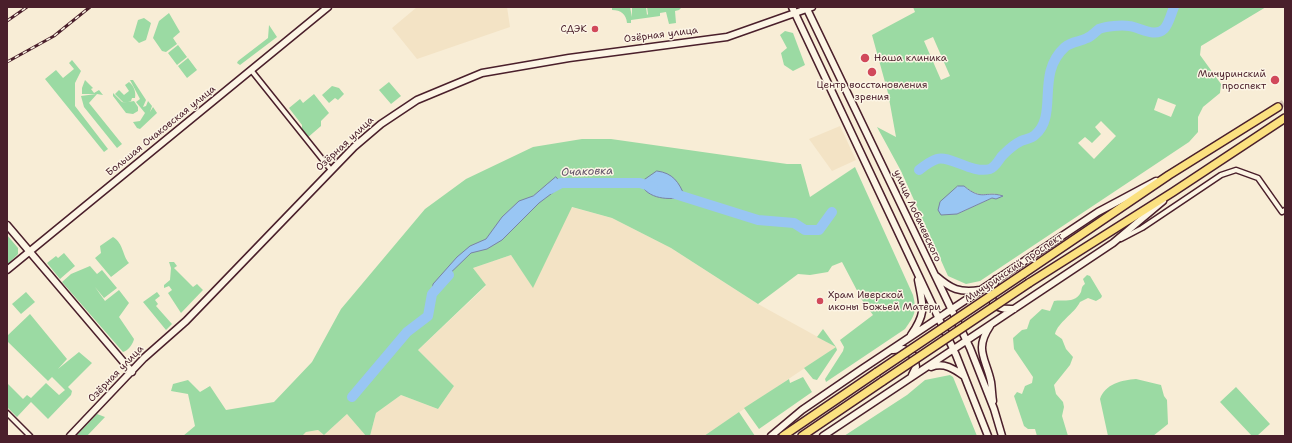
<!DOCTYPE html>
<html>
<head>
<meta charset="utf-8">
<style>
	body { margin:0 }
	#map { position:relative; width:1292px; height:443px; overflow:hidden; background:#f8edd6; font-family:"Shantell Sans",sans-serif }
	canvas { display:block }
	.frame { position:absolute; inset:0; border:8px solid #4a1f2b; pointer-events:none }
</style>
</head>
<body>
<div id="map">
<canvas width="1292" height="443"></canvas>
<div class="frame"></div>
</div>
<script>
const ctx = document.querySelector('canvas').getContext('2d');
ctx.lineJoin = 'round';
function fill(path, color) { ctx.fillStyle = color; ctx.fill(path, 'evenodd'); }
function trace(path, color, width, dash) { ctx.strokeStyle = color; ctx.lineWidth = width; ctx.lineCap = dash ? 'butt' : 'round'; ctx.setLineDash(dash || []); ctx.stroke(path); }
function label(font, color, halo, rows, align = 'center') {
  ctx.font = font + ' "Shantell Sans",sans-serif'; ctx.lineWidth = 3; ctx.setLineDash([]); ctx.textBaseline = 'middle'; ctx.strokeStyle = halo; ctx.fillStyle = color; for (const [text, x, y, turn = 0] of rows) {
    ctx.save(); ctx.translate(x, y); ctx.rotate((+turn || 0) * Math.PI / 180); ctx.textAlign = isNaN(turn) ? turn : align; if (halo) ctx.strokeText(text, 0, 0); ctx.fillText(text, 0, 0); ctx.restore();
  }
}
fill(new Path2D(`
	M417,7H507L510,27L417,59L392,28Z
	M840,126L856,160L832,171L809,139Z
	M571,207L612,218L671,248L758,304L836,347L704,436H370L376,413L401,395L438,409L454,386L418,350L486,286L473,268L511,255L533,287Z
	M347,414L366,436H301L306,432L318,430L324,435Z`), '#f3e3c5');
fill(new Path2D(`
	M612,7H630L632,17V7H646L647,15L648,14L647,7H682L679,10L675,11L676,23L669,24L666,12L660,13V16L631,20V23H627C626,14 621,10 612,10Z
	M913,7H1266L1201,46L1200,55L1221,84L1220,93L1203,107L1198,117V132L1189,142L980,281L966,284L948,276L901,171L877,127L896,137L888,93L872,35L915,12ZM933,37L950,76L941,80L924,41ZM1158,98L1176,105L1171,117L1154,110ZM1101,121L1116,136L1094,159L1078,143L1085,137L1092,143L1101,134L1095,127ZM958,186H964C984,202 986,189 1003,196L992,198L957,214L950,194Z
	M169,13L180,32L173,38L177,44L166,52L162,51L153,38L159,21Z
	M144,18L151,23L146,40L139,43L133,37L138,20Z
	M269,25L277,37L240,65L237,63L238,61L268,38Z
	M785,31L793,33L805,65L793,71L784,65L781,53L787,48L780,35Z
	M178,45L187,57L177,65L168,53Z
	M188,58L197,70L187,78L178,66Z
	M72,60L81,71L75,83V106L108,149L104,152L45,79L56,70L63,78L74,69L69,63Z
	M85,80L93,88L91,89L94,93L99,90L103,95L97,94L89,103L122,144L117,148L84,107L81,96L96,94H82V88Z
	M130,80H133L146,100L143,107L146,106L148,101L152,106L150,112L153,107L157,113L140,129L137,128L133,122L140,121L145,113L136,102L140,99Z
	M129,82C134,86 136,92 135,98H132L131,101L128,102L134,101L138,107V111L133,114L126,113L113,96V93L122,102L127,103L123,102L115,94L119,90L124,95L129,91L125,85Z
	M389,82L401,96L391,104L379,90Z
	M332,86L339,88L344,94L338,100L335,98L329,103L322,95Z
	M314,94L329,113L321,121V126L306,139L302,134V125L289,108L300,99L303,103Z
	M582,139H611L787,164H801L810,197L855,167L913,295C917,312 915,315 905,329L826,382L825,379L843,351L844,347L840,340L873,315L862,300L842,262L832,266L828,272L810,275L798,274L758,304L671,248L612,218L572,207L533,288L511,255L473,268L486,285L418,350L454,386L438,409L401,395L376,413L370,436H366L347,414L324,435L318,430L306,432L302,436H183L195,426L188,394L171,391L173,384L188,380L200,392L210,386L226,410L274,402L312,362L341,309L425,209L466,179L533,147Z
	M7,235L18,248V254L7,265Z
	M113,237C124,244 122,255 129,263L111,277L95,258L101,253L100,246Z
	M64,253L75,266L60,279L47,263L56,256L58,258Z
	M169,262H174L177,266L174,268L193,287L197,284L203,290L181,313L168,293L172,290L169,286L164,288V285L170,280L171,268Z
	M90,266L97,274L102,270L117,288L104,298L95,287L105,301L119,290L129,303L119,317L134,339C133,344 128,351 123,352L62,282L71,274Z
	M1087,275L1090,276L1102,296L1101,298L1096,301L1088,298L1080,302C1074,314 1058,322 1055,334L1062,339L1066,349L1073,357L1070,365L1054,385L1056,394L1063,402L1064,407L1062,416L1068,436H1037L1035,429H1028L1024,426L1014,396L1017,392L1022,394L1025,386L1032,383L1033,377L1014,349L1013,338L1022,330L1027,329L1030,320L1042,309L1050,311L1054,301C1063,299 1075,304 1081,292C1082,289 1081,287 1085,284L1083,279Z
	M26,292L35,302L21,314L12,304Z
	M157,292L160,296L155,300L158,304L156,306L172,324L166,330L143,302Z
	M30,314L67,359L58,369L79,352L92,363L68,387L72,391L71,395L48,419L31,402L17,417L7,407V383L23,399L27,395L31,398L46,383L59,395L65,390L52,377L48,381L7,341V336Z
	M823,329L836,347L837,350L817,380L813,379L804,368L836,347L817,337Z
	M950,375L953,377L977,436H844L907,395L925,380Z
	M803,377L812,392L759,429L744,408L789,379L790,383Z
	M1136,379L1161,385L1164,396L1167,400L1168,424L1153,436H1108L1100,399C1105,384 1122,380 1136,379Z
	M1236,387L1270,424L1257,436H1252L1220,402Z
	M739,412L755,436H704Z
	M97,414L105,417L87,436H76Z`), '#9bdaa3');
const water = new Path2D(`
	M657,171C673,173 679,182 685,197C669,200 648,200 640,183Z
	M556,177L561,183L559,188L539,203L502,240L487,249L471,253L439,284L432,294L433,284L457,257L470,246L486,239L502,217L519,201L533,196Z
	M958,186H964C983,202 985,190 1003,196L996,199L992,198L957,214L941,215L938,210L940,202Z`);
fill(water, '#99c6f3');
trace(water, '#7983a3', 1);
trace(new Path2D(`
	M919,170C924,166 931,161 937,159C950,155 972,174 990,169C997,166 999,158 1004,154C1009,149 1015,144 1021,141C1025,139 1031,139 1035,135C1059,115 1035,74 1065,47C1072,41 1080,42 1087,38C1092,36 1095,32 1099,29C1107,26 1121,25 1129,26C1139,27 1155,38 1164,29C1169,24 1171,14 1174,7
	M550,189L561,183H640L653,187
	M672,193L758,220L794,223L805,230H819L832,212
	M352,397L407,332L428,316L432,294L449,275`), '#99c6f3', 10);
trace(new Path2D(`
	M1278,107L1285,102`), '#d5c4b4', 7, [7, 3.5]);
const street = new Path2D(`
	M251,70L331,170
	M1121,239L1142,228L1221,175L1236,170L1258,178L1282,212L1285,210
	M7,413L30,436`);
const secondary = new Path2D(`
	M792,7L956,355L988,436
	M806,7L970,348L994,409L1002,436
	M7,225L132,372
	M7,270L328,7
	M936,276C951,289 959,293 980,290
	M996,279C989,299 989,310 1014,309
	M990,326C974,350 986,358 991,382C992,389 992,395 993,401
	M911,335C927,312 923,306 918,280
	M893,350L904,349L914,356L916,367L912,375
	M931,367C944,362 954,369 964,376
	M70,436L144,358L186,321L354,147L381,124L417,100L482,73L569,58L727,37L812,7
	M771,436L802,410L862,369L1098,212L1156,181
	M823,436L1113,243L1163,201`);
const primary = new Path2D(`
	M1023,274L1169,175L1278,107
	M1029,283L1173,192L1285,118
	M783,436L877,372
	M802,436L883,381`);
trace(street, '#4a1f2b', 7);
trace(secondary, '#4a1f2b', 9);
trace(primary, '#4a1f2b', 10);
trace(street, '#fcf5e5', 4);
trace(secondary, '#fcf5e5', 6);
trace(primary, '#fbe180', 7);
const rail = new Path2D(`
	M7,21L27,7
	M7,62L54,36L90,7`);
trace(rail, '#4a1f2b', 3);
trace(rail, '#fcf5e5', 1.5, [4.5]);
const primaryBridge = new Path2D(`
	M877,372L1023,274
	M883,381L1029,283`);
trace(primaryBridge, '#4a1f2b', 10, []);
trace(primaryBridge, '#fbe180', 7);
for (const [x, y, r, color] of [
	[595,29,4,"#d1495b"],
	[865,58,5,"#d1495b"],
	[872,72,5,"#d1495b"],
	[1275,80,5,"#d1495b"],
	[820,301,4,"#d1495b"]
]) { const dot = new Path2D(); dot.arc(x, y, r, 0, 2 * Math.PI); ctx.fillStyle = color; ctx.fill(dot); trace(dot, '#fcf5e5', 1.5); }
label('10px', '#4a1f2b', '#fcf5e5', [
	["СДЭК",587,29],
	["Наша клиника",874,58,"left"],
	["Мичуринский",1266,74],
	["проспект",1266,86],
	["Центр восстановления",872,85,"center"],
	["зрения",872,97,"center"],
	["Храм Иверской",828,295,"left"],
	["иконы Божьей Матери",828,307,"left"]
], 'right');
label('10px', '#4a1f2b', '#fcf5e5', [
	["Озёрная улица",661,35,-7],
	["Большая Очаковская улица",161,131,-39],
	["Озёрная улица",345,144,-43],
	["улица Лобачевского",917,216,65],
	["Мичуринский проспект",1014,268,-34],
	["Озёрная улица",116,374,-46]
]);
label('italic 11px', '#625167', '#fcf5e5', [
	["Очаковка",587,172,-2]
]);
</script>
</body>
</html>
